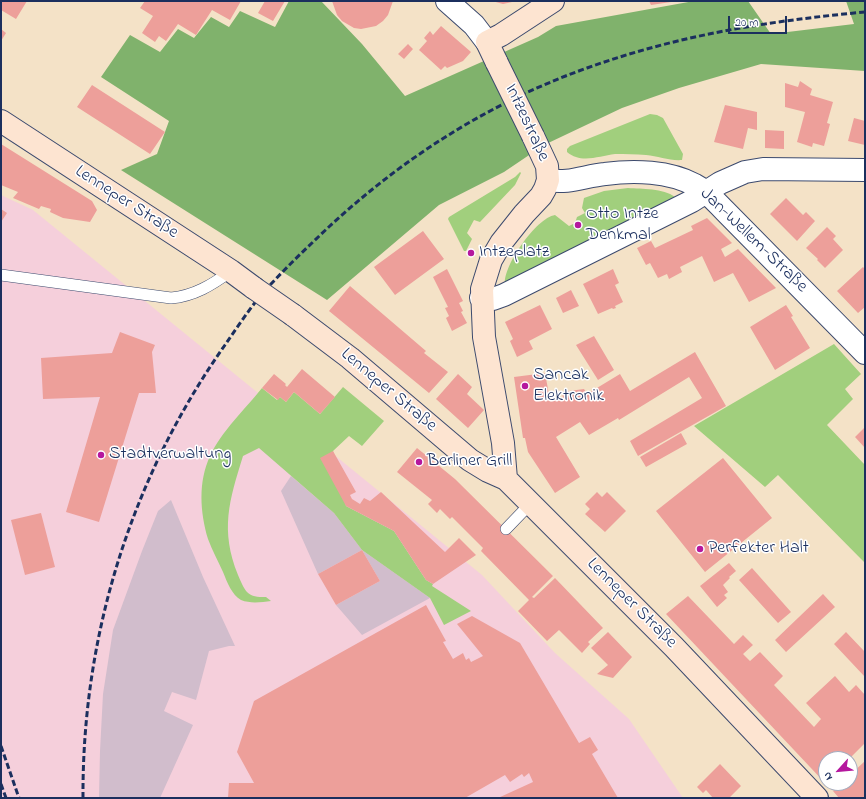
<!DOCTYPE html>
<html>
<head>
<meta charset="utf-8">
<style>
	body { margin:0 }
	#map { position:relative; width:866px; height:799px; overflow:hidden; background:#f4e2c7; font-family:"Indie Flower",sans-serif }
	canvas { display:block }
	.frame { position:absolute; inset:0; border:2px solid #1b2f5e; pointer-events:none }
	.north { position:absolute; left:818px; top:751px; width:40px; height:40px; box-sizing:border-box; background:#fff; border:1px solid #a4acbf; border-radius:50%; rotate:243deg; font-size:11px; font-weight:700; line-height:16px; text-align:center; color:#1b2f5e }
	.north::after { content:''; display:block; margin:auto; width:14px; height:18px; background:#b5179e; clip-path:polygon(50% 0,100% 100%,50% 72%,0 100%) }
	.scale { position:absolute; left:728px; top:16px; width:59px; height:18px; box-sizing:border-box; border:2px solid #1b2f5e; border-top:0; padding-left:5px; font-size:12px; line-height:14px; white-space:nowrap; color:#1b2f5e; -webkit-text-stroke:3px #fff; paint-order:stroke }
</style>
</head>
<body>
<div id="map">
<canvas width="866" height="799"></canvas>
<div class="frame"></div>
<div class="north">N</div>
<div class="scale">20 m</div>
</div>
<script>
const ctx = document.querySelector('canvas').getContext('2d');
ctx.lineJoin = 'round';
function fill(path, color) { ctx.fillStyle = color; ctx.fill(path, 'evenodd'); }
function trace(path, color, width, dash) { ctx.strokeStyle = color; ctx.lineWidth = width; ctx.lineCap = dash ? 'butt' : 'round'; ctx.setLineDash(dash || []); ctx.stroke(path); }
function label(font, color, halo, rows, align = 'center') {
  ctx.font = font + ' "Indie Flower",sans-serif'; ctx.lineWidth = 3; ctx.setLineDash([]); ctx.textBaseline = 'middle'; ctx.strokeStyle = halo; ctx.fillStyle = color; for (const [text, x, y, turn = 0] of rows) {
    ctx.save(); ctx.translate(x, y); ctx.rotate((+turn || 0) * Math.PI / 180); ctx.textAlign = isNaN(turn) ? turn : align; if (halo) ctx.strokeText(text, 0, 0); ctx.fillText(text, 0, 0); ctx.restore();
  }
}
fill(new Path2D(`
	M1,195L33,210L482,575L555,653L629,719L683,798H1Z`), '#f5cfdb');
fill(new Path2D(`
	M291,476L334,513L362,550L430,598L362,635L336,605L380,581L362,550L318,574L281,491Z
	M171,500L203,577L235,646H229L209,651L196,700L172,692L164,711L193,725L160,798H99L100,751L103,694L113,630L142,551L158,511Z`), '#d1bdcc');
fill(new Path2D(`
	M650,114L657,115L663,118L683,154L682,160C670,161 658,156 646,155C636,154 625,154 615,154C599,156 581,164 567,152V149L570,146Z
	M520,172L521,173L515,185L480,222L474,220L467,233L472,239L466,251H464L448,219L449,217L515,177Z
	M628,188C642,189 663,188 675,197L505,284C503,266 536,218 555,215L569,226L575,223L577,217L585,213L582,208L584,198L604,191Z
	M834,344L861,374L845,389L853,399L827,425L865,465V563L778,475L765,487L694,426Z
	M343,387L384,421L362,446L349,436L333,451L346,506L394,531L426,580L433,584L432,586L471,611L444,625L430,598L362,550L334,513L259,448L243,456C229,501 220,530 238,575C245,591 247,598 266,597L271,601C262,602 251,604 241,600C232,595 227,582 223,572C218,561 212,550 208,539C200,512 198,482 210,456C221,432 246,408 262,388L277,400L280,397L286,402L294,392L320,414Z`), '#a1cf7d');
fill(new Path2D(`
	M289,1H321L362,44L405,96L538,37L556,26L694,1H748L771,34L854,24L846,1H865V71L761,64L679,88L622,108L544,145L504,172L439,205L327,300L121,170L157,154L169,121L101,77L130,35L160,52L178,29L194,38L211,17L229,27L240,11L275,27Z`), '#80b26c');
fill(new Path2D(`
	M1,1H27L16,19L1,10Z
	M145,1H241L230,20L212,10L196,35L178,24L166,41L159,36L155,42L142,33L153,16L140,8Z
	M265,1H285L273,21L258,13Z
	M332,1H393L388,15L383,21L376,26L361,29L354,28L342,21L337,15Z
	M492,1H512V2L503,4Z
	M649,1H670L671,2L651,5Z
	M441,26L471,52L463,61L447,68L445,66L441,70L419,50L427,41L424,38L430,31L433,35Z
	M1,29L6,33L1,41Z
	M408,44L413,49L404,59L398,54Z
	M800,81L812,89L810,95L833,102L827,123L830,124L824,146L813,143L812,147L797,142L805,112L785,107V83L798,87Z
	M92,85L165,132L150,154L77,107Z
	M725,105L757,112V130L748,128L743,149L714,142Z
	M854,118L865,121V145L848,141Z
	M765,130L784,131V149L765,148Z
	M1,144L92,201L97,210L90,222L63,218L50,212L51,209L41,206L39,209L13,198L18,192L1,185Z
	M786,198L803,215L806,212L815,221L797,241L770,214Z
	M1,209L7,213L1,222Z
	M707,218L732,243L721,249L725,257L738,249L776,288L749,302L733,273L714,282L702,256L680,267L682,272L669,279L667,274L658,278L650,263L646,265L637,248L651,241L655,248L693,230L691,226Z
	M827,227L836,236L833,239L843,250L825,268L817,260L818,259L806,248Z
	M423,231L444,259L395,295L374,267Z
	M863,267L865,269V307L858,313L837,291Z
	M447,269L463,301L459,303L463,311L461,312L467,323L452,331L446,318L449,316L445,308L448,307L433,277Z
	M613,269L619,283L615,285L623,302L615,306L616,308L613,309L612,308L598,314L583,284Z
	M350,286L426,351L424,353L448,372L429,393L329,311Z
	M571,290L579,306L563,313L556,298Z
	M540,305L552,329L529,341L533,349L517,357L510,341L513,339L505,322Z
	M786,305L793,316L791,317L810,348L775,370L750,327Z
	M120,332L155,345L152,352L156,393H139L99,522L66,512L100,397L43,399L41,358L112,353Z
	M594,336L614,370L598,380L576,345Z
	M695,352L726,406L638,456L630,441L702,398L689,377L619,420L618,418L589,435L580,422L556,437L580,477L555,493L528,452L525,438H523L514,377L545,373L550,400L563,398L562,392L584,389L587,394L620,374L630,391Z
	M302,369L335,397L320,414L294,392L286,402L280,397L278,400L262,388L274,374L286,384L285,385L287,387Z
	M458,374L472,387L467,394L484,410L468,428L436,399Z
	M865,427V448L855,437Z
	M681,433L687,444L646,467L640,457Z
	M417,448L455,479L553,576L532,597L534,598L555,578L603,628L588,642L590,644L582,653L559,630L547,641L518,611L529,600L482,552L481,551L483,548L452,517L450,519L440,509L437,513L428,504L432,500L397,472Z
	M333,451L356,492L350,495L352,499L360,504L364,498L370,501L381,492L445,552L459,538L476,555L433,584L426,580L394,531L346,506L320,458Z
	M723,458L772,518L705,572L656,511Z
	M597,492L602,497L607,492L626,511L605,532L585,514L590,509L585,504Z
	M41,513L55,567L25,575L11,520Z
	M362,550L380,581L336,605L318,574Z
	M729,563L736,571L729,577L730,578L723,585L728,592L724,595L727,598L717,607L700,586Z
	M752,568L791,612L778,623L739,580Z
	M823,594L835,607L786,652L775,640Z
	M688,596L734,644L743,635L753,645L743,654L750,661L760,652L783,676L774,685L814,727L821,719L806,703L835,676L849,692L856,685L865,695V744H864L849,759H826V784L666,614Z
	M426,605L446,641L443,642L453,659L463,653L466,660L469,658L471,662L483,656L457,624L472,616L520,643L579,743L590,737L598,750L592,754L618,798H498L533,782L529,773L524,777L522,774L510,782L505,775L465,798H228L229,783H254L237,752L254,701Z
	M608,632L632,657L613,678L597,674L608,665L591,648Z
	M846,632L865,652V677L834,644Z
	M865,761V798H839L833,791L842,783H850V775Z
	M720,764L741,786L729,798H713L706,790L703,793L697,787Z`), '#ed9f9a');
const lane = new Path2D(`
	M1,275L171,298C194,296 212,285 231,271
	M506,529L531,503`);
const street = new Path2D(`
	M447,1L474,25L487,42
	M548,180C568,184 585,176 605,174C634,170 669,171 695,185C707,191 716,202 725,211L865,353
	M481,298L493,299L504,295L692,201L720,183L745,172L763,169L865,170`);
const secondary = new Path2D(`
	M497,63L487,42L501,35L553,1
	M1,121L231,271L254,288
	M293,315L350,358L470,460L488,471L506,479L674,647L817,798
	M506,479L503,443L484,337L482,289L491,260L501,243L524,214L541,196L545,189L548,180L547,166L533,136`);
trace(lane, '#3c4a6e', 12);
trace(street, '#3c4a6e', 24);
trace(secondary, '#3c4a6e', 24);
trace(lane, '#fff', 11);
trace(street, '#fff', 22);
trace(secondary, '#fde4d1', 22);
trace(new Path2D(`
	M1,746L19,798
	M1,784L6,798
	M83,798C82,636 131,478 225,345C236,329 248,311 261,295C277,277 295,259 313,242C392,165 483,105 587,68C679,35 768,21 865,12`), '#1b2f5e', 3, [6, 3]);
const secondaryBridge = new Path2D(`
	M497,63L533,136
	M254,288L293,315`);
trace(secondaryBridge, '#3c4a6e', 24, []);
trace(secondaryBridge, '#fde4d1', 22);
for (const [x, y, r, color] of [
	[578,225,4,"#b5179e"],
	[471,253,4,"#b5179e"],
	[525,386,4,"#b5179e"],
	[101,455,4,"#b5179e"],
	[419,462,4,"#b5179e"],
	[700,549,4,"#b5179e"]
]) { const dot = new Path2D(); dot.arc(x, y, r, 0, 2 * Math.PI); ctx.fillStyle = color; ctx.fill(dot); trace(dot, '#fff', 1.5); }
label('18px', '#1b2f5e', '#fff', [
	["Intzestraße",526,123,65],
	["Lenneper Straße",126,203,33],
	["Jan-Wellem-Straße",753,241,44],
	["Lenneper Straße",388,391,40],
	["Lenneper Straße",631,604,45]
]);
label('18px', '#1b2f5e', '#fff', [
	["Otto Intze",586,215],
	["Denkmal",586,236],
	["Intzeplatz",479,253],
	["Sancak",533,376],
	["Elektronik",533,397],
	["Stadtverwaltung",109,455],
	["Berliner Grill",427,462],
	["Perfekter Halt",708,549]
], 'left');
</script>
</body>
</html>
